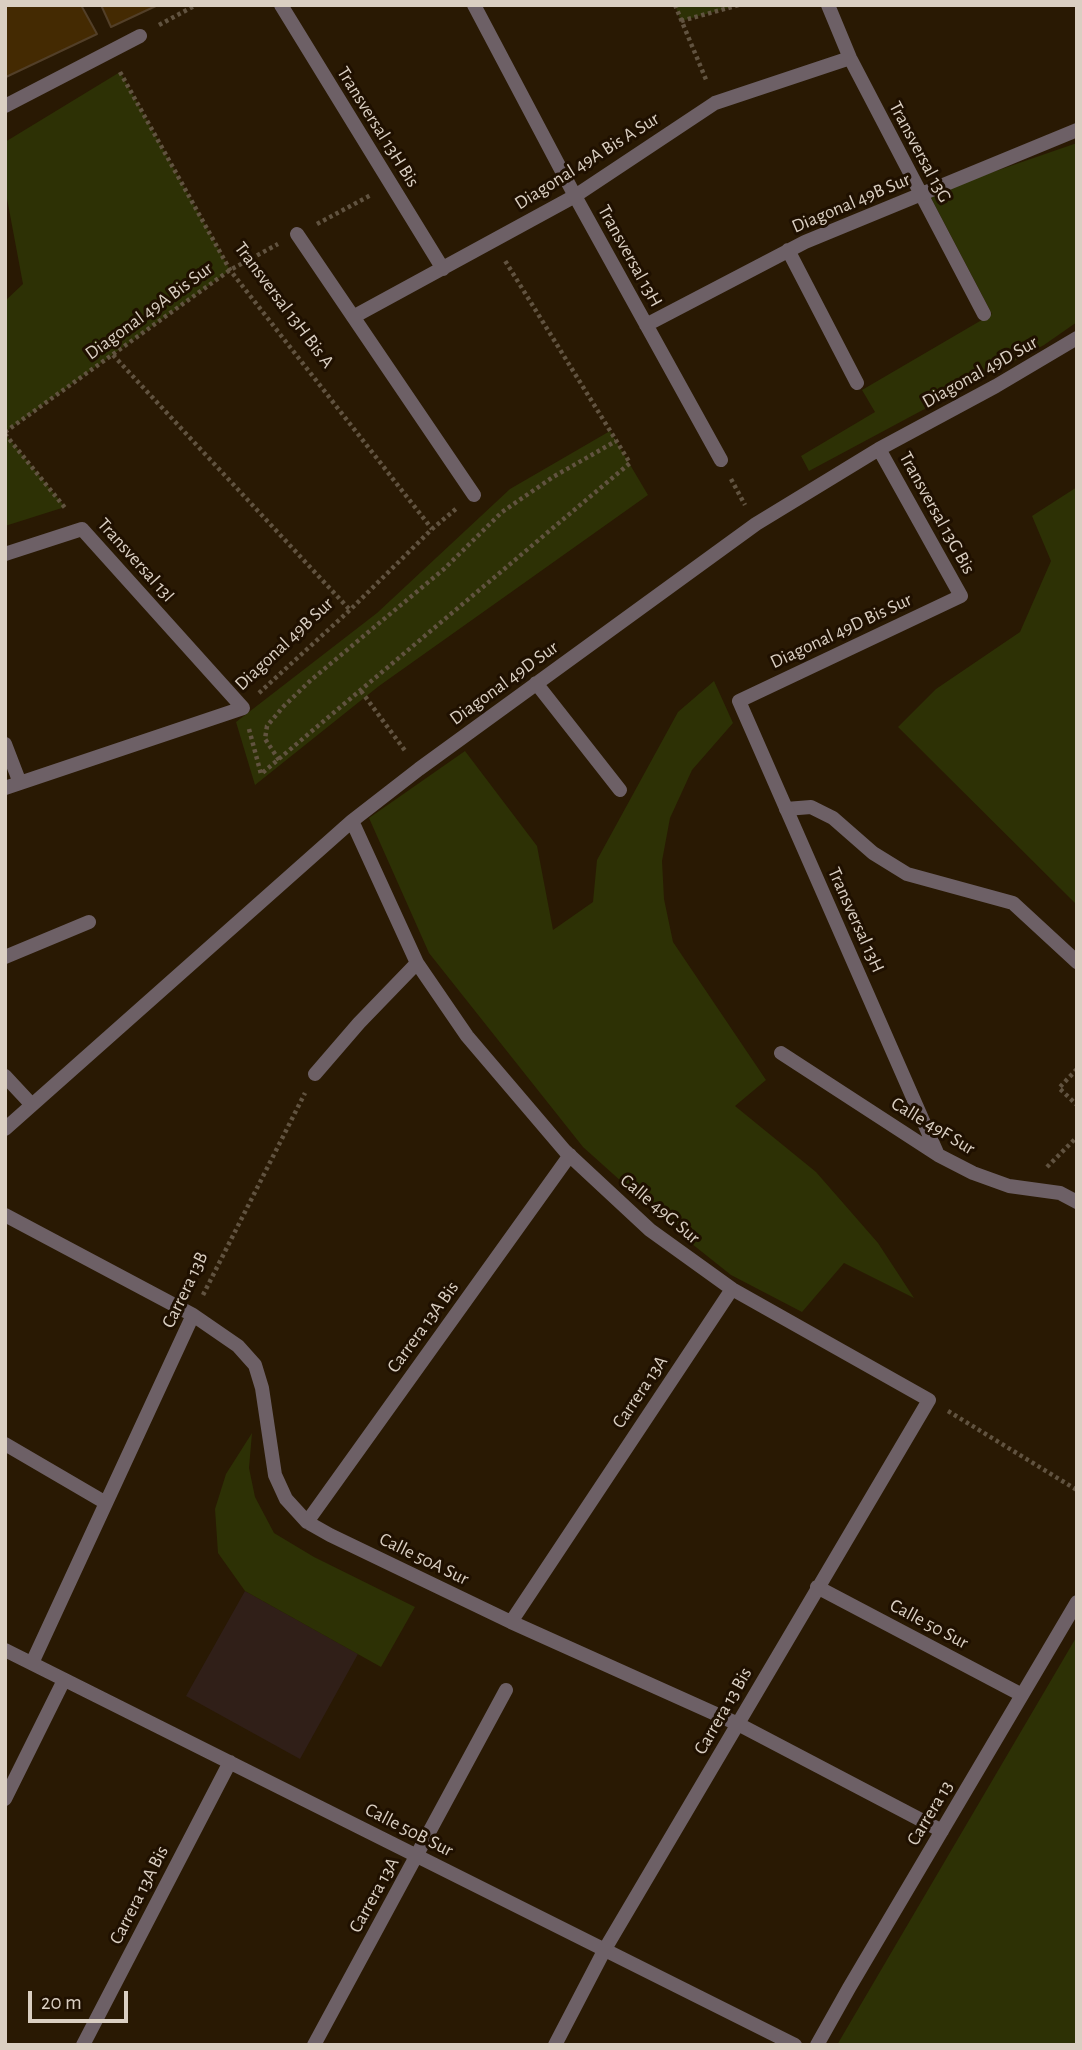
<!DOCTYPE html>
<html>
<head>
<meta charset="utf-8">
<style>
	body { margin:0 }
	#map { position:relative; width:1082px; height:2050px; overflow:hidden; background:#291903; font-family:"Alegreya Sans",sans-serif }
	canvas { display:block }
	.frame { position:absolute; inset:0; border:7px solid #dacfc2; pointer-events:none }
	.scale { position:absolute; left:28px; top:1991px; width:100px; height:32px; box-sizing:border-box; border:4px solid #dacfc2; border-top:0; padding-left:9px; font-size:21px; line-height:24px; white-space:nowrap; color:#dacfc2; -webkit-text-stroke:5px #1f1000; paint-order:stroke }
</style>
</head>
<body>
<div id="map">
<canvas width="1082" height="2050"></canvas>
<div class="frame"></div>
<div class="scale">20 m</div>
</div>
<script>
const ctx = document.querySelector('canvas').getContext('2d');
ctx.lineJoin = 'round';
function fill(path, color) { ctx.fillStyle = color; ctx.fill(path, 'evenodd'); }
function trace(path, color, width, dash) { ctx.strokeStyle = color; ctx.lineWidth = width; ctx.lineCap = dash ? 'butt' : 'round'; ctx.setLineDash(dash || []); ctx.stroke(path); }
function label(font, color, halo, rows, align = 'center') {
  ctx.font = font + ' "Alegreya Sans",sans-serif'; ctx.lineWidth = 6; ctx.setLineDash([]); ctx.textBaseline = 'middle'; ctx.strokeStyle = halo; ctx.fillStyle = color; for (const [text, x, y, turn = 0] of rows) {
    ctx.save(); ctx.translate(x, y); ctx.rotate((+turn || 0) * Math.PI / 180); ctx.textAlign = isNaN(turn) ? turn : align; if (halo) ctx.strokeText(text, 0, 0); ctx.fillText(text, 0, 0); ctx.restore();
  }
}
fill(new Path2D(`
	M245,1591L358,1654L300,1759L186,1696Z`), '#301f18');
fill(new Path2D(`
	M675,5H739L681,21Z
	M120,72L230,270L5,432V301L23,284L5,188V142Z
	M1077,143V322L1044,345L809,471L801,456L875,412L862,390L992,314L929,194Z
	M610,431L648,495L379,686L255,785L236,722L377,613L510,489Z
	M5,434L65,507L5,526Z
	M1077,487V905L898,727L936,689L1020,632L1051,561L1032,516Z
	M714,681L733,723L692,770L670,818L662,861L664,899L673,942L766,1080L735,1106L816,1172L878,1243L914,1298L844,1263L802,1312L731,1275L682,1236L583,1147L429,953L369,818L465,751L537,846L553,930L593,902L597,860L678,712Z
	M252,1433L249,1468L255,1497L274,1533L314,1557L415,1607L381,1667L245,1591L218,1553L215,1509L226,1474Z
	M1077,1636V2045H837Z`), '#2d3105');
const building = new Path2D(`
	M5,5H81L97,34L6,77Z
	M101,5H158L111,27Z`);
fill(building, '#442a02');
trace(building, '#523f28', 2);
trace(new Path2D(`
	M675,5L707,82
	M681,21L739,5
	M159,25L196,5
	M120,72L230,270L432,529
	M317,224L371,195
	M113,355L350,610
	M5,432L230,270L278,244
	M5,434L66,509
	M731,479L745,505
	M361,691L406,752
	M259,693L350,610L432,529L457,508
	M249,729L261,774L630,463L504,259
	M279,760L265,739L267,726L283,707L311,680L444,569L502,512L553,477L616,441
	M1077,1069L1059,1088L1077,1105
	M1047,1167L1077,1137
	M203,1295L305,1093
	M948,1411L1077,1490`), '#615340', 4.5, [3.5, 3.5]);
trace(new Path2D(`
	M281,5L443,269
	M5,106L140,36
	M921,194L984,314
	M297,234L474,495
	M353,317L575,196
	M786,809L811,807L833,818L873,853L907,874L1013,903L1077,962`), '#6d6066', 14);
trace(new Path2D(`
	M474,5L575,196L721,460
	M828,5L850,58L921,194
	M575,196L715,103L850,58
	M788,250L857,383
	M646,325L805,242L1077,130
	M879,449L961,596L739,701L938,1155
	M5,554L82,529L243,708L5,788
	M536,683L620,790
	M5,744L20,783
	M352,821L417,963L467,1036L565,1151L650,1230L732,1289L929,1400L605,1949L555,2045
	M5,957L89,922
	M781,1053L938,1155L973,1173L1009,1186L1060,1193L1077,1202
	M315,1074L359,1023L417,963
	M5,1076L32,1105
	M5,1129L352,821L419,769L756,524L879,449L996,386L1077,338
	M5,1215L193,1315L238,1346L255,1365L262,1388L275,1475L286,1499L307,1522L330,1535L511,1622L738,1724L942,1831
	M5,1444L106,1503
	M307,1522L570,1155
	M817,1587L1022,1695
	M511,1622L732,1289
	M5,1650L795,2045
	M32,1663L193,1315
	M5,1799L64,1680
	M83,2045L230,1762
	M314,2045L506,1690
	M817,2045L849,1988L1077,1602`), '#6d6066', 14);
label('19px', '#dacfc2', '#1f1000', [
	["Transversal 13H Bis",378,127,58],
	["Transversal 13G",920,152,62],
	["Diagonal 49A Bis A Sur",587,161,-32],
	["Diagonal 49B Sur",851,203,-23],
	["Transversal 13H",630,256,61],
	["Transversal 13H Bis A",284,305,53],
	["Diagonal 49A Bis Sur",149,311,-36],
	["Diagonal 49D Sur",980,372,-29],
	["Transversal 13G Bis",937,513,61],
	["Transversal 13I",136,560,48],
	["Diagonal 49D Bis Sur",841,631,-25],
	["Diagonal 49B Sur",284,644,-43],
	["Diagonal 49D Sur",504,683,-36],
	["Transversal 13H",856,920,66],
	["Calle 49F Sur",933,1126,31],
	["Calle 49G Sur",660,1209,40],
	["Carrera 13B",185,1290,-64],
	["Carrera 13A Bis",423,1327,-54],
	["Carrera 13A",640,1392,-56],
	["Calle 50A Sur",424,1559,26],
	["Calle 50 Sur",929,1624,28],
	["Carrera 13 Bis",723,1711,-60],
	["Carrera 13",930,1813,-59],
	["Calle 50B Sur",409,1830,27],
	["Carrera 13A Bis",139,1895,-63],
	["Carrera 13A",374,1895,-61]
]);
</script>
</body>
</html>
